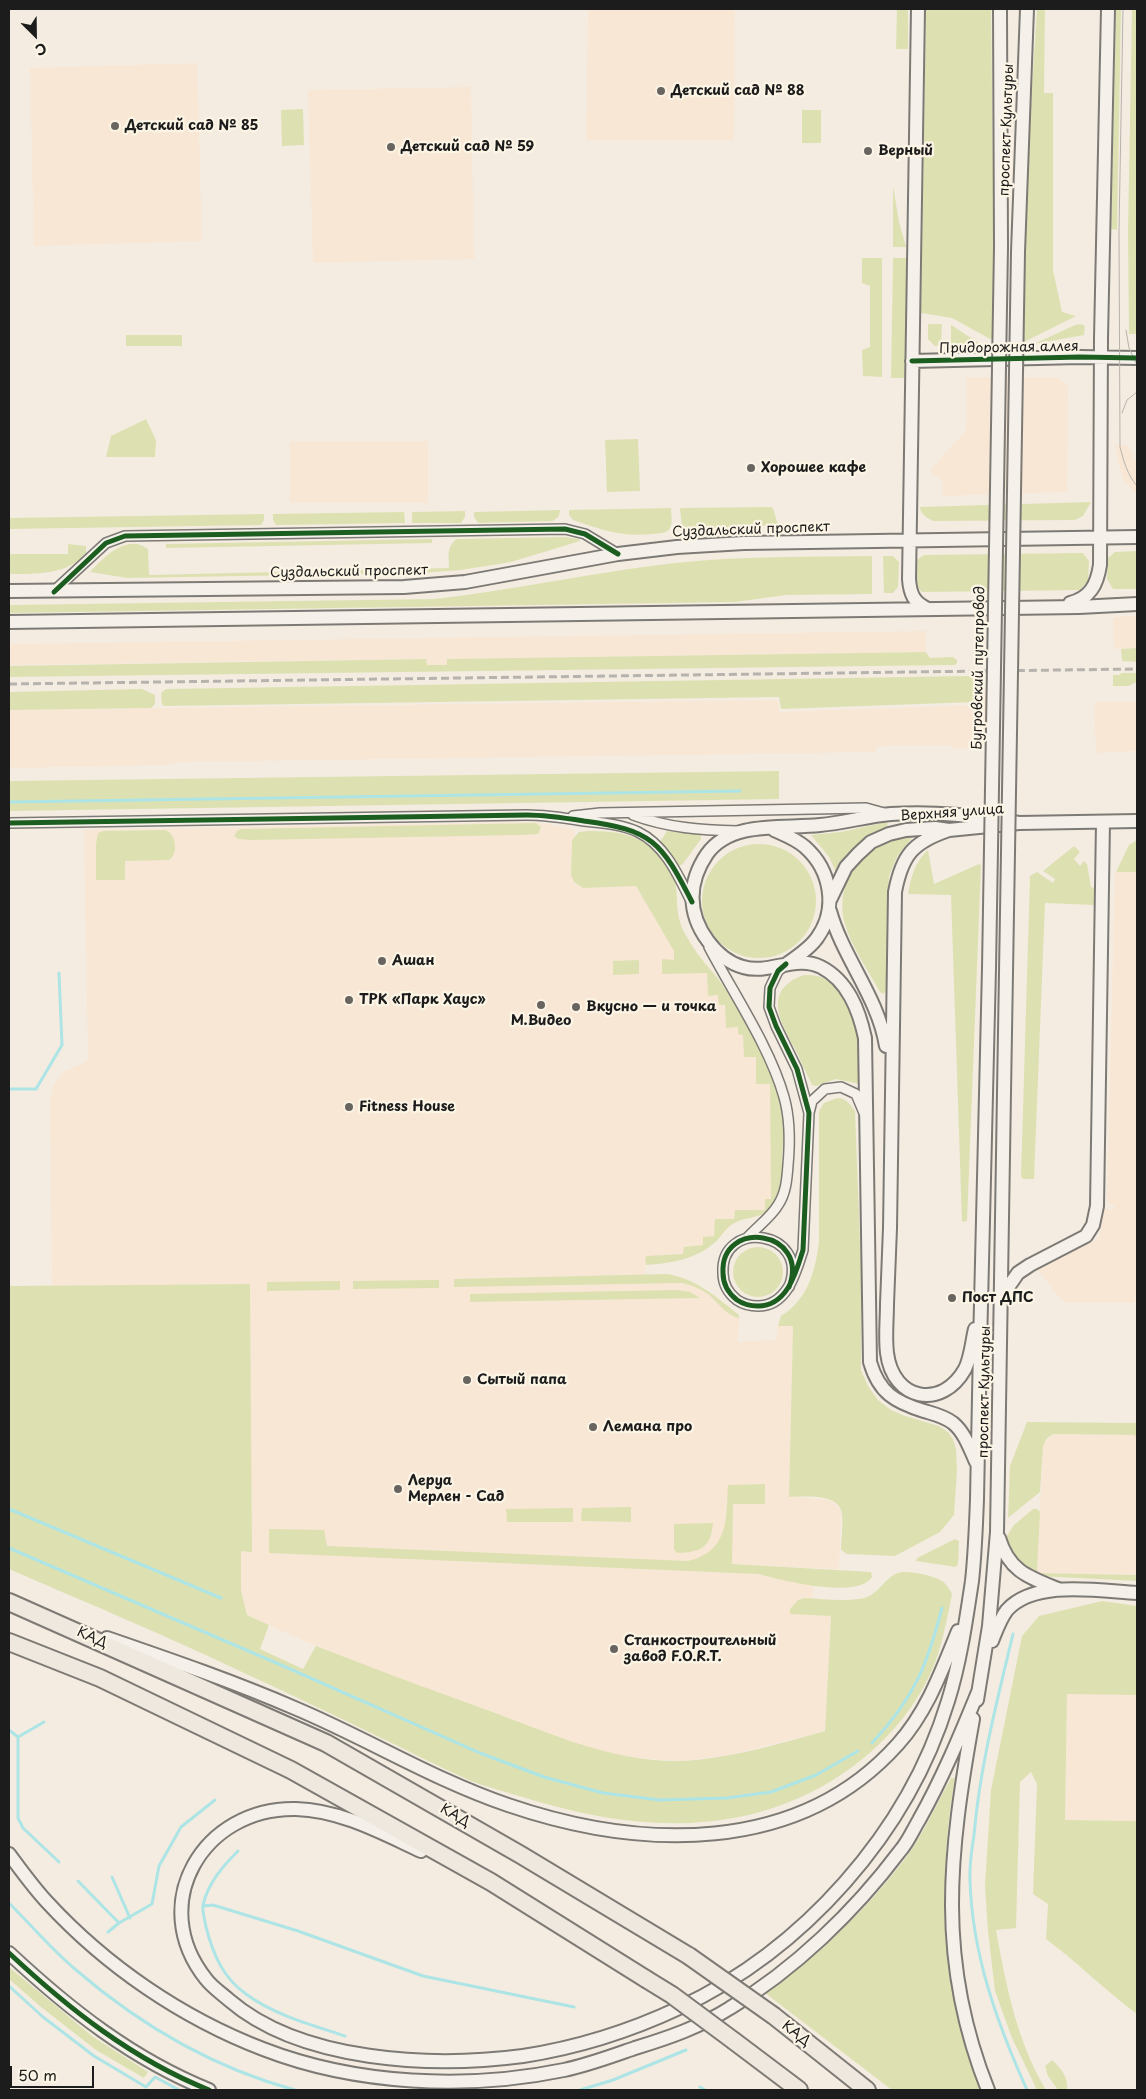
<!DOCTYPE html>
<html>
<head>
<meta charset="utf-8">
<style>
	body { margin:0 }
	#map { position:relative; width:1146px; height:2099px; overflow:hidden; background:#f4ece1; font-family:"Playpen Sans",sans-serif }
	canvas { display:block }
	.frame { position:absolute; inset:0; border:10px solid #1c1c1c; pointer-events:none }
	.north { position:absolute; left:10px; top:10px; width:50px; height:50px; -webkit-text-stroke:4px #fcf5e5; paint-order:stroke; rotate:157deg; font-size:14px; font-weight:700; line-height:20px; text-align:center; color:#1c1c1c }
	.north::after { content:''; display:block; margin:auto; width:18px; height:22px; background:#1c1c1c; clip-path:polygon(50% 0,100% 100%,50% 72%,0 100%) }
	.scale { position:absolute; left:10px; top:2066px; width:84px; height:22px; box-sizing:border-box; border:2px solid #1c1c1c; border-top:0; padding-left:6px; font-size:15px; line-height:18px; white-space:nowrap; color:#1c1c1c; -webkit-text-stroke:4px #fcf5e5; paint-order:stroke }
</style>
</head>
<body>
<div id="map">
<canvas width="1146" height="2099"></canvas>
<div class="frame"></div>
<div class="north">С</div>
<div class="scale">50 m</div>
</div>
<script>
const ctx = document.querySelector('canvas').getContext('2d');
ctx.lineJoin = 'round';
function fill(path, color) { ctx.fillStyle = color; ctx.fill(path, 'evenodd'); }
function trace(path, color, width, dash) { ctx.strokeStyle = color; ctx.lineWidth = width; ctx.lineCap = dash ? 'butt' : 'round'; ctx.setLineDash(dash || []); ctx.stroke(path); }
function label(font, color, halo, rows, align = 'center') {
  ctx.font = font + ' "Playpen Sans",sans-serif'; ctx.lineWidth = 4.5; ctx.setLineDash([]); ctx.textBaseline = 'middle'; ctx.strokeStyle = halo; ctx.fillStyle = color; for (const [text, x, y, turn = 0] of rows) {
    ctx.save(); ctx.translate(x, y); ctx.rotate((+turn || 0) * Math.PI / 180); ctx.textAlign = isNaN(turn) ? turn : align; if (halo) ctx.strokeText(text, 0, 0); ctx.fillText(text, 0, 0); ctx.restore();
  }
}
fill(new Path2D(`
	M588,9H735L734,140H586Z
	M197,63L202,241L34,246L30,68Z
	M471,87L474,259L313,263L308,90Z
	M967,377H1057L1068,387L1067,492L943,496L942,479L930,471L966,430Z
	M290,441H428V503H290Z
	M1115,445H1127L1137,463V495L1124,481L1120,470Z
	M1137,616V648L1114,649L1113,617Z
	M926,631V652L447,659V665H426V659L9,665V644Z
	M975,691H990V748L953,749V745L876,746V752L180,762L167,765L9,768V710L778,700L779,712L974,705Z
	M1094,702H1137V751L1096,753Z
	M536,822L575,830V885L636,883L714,973L752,1034L773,1081L782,1191L764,1215L743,1219L730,1226L713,1244L695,1255L675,1262L646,1265L645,1274H668L685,1278L716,1296L739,1315L738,1342L776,1340L778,1326H793L789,1496L830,1500L841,1510L839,1569L730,1565L729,1572L758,1574L813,1586L812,1615L831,1616L825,1731L729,1755L680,1761L623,1757L570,1742L487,1710L409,1683L316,1646L247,1615L241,1590V1551L251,1552L250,1284L52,1286L50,1100L54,1084L65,1071L88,1061L84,830Z
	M1115,872H1137V1265L1135,1303H1064L1038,1270L1099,1238L1104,1209H1117L1107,1201Z
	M1054,1434L1134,1435L1137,1438V1575L1037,1573L1043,1447L1044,1441Z
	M1067,1693L1137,1695V1821L1065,1820Z`), '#f8e7d5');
fill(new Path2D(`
	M897,9H908V49H896Z
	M926,9H991L994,253L992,340L952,318L921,313Z
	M1037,9H1045L1044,93H1053V270L1062,312L1076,316L1024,342V219Z
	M1116,9H1121L1117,230L1111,229Z
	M1132,9H1137V334H1129L1128,230Z
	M303,109L304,145L282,146L281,110Z
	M802,110H821V143H802Z
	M893,186L899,222L906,247H893Z
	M862,258H882V377L863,376L862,350L870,347V286L862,283Z
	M893,258H907L905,378H891Z
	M928,324H942L941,345L935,346L928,339Z
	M1081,324L1085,326L1084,335L1034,344L1075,325Z
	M951,325L982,345H951Z
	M126,335H182V346H126Z
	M146,419L156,440L155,457H106L111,436Z
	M638,439L640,491L607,492L605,440Z
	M1091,502L1083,516L1075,520L933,521C927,518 920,514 920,507Z
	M770,507L773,508L778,525L685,530L682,528L680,508Z
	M671,508C671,514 673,523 670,528C667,534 659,533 652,534C621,537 602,530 573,520L569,515V510Z
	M560,510L559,516L553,521L478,523L474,517V512Z
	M465,511V517L461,523H412V512Z
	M404,512L405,523L276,525L273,520V514Z
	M264,514V520L261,525L9,529V518Z
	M565,537L579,539L580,541L511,562L461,570L421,573L127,578L90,572C104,557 127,533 148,549L149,575L449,568C449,557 446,546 457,539Z
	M432,539V543L166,548V544Z
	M68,544L86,546V554C66,575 36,574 9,574V554H68Z
	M1137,551V589H1113L1107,579L1108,558L1115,552Z
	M1083,553L1089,561L1088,581L1080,590L922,592C914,586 917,570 917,560L924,555Z
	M872,556V594L786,595L735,602L9,613V605L435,599C515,590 594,572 675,563C740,556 806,557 872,556Z
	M883,556H893L899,562L898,587L893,593H884Z
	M1137,648V662L1122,661L1121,649Z
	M926,652L930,658L953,657L957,660V663L955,665L9,677V666L426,659L427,665H447V659Z
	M1121,673H1137V682L1128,686H1113V675H1120Z
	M969,676L974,677V702L781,709L779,697L164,706L162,704L161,693L166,689Z
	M142,689L155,695V704L151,708L9,710V692Z
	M779,771V799L9,811V781Z
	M887,822L888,828L837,874L829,857L811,835L841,832Z
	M536,823L541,827L538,834L522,835L251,840L238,839L234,836L237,831L241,829Z
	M165,830C176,833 179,854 169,860L125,861V880H96V844L98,833L103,831Z
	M587,831C617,831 637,833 659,855C685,881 672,898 681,925C683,931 687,937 690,942C698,957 712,970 722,984C742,1014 777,1074 783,1109C785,1124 783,1143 782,1158C782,1175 785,1195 772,1208C762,1219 744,1216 731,1225C724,1230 720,1239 713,1244C694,1260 670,1263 646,1265L645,1258L647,1256L683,1254L684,1247L703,1245V1237L714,1236L715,1219H734L735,1210H765V1199H771L770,1084H756V1057H744L743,1035L738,1034V1027L726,1028L725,1005H719L718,995L708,996L707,973L662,974V959L674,960V951L636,886L583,888L574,882L571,875L572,840L579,832Z
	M667,831L701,835V839L682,865H678L660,842Z
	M911,835L912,838L897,857L889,876L886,991L883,994L880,992C868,970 852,948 845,924C836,897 850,861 874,846C885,839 898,838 911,835Z
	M1137,840V872H1116L1129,845Z
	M702 901a57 57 0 1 1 114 0a57 57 0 1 1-114 0Z
	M1074,846L1080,852L1074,859L1080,866L1084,861L1087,864L1091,887L1094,888V905L1045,903L1034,1179H1023L1021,1176L1030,876L1037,872L1053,883L1055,879L1043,871Z
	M928,850L934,884L979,864L981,865L967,1221L962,1222L951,895L908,894C911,876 915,862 928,850Z
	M639,960V974L613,975V961Z
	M804,975C812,975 819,975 826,980C844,990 859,1029 860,1049C861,1060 860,1072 860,1084L836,1079L816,1086L812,1085C806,1073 801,1061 795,1049C780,1021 762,990 804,975Z
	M837,1098C846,1098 850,1104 855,1111L861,1269V1370L868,1386L878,1400L891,1410L905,1416L939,1426L948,1432L953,1439L956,1449L957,1471L954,1515L940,1532L895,1556L847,1554L841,1550C841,1540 844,1519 841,1510C835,1493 803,1497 789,1497L793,1326H778L781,1316C808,1299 815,1272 819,1242V1111L824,1103Z
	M733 1272a25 25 0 1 1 50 0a25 25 0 1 1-50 0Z
	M668,1274C698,1280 715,1296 739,1315V1318C725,1315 718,1302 708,1294C699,1288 691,1285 682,1283L454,1287V1279Z
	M439,1280V1288L353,1289V1281Z
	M340,1281V1290L267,1291V1282Z
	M250,1284L252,1552L241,1551V1590L247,1615L269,1625L260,1649L303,1669L316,1646C372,1668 429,1689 487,1710C550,1733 611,1762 680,1761C729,1759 778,1744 825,1731L831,1616L790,1614V1609L798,1600L805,1598C824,1599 846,1602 864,1598C879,1594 884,1578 898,1573C909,1570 930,1575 940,1580C946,1583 949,1588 952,1594C948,1614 944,1635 938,1654C920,1710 873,1758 823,1786C726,1840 620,1828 519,1796C503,1791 487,1787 471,1781C439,1767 407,1750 375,1735C332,1714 288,1693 244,1673C167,1636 87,1603 9,1569V1286Z
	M677,1290L690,1292L700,1298L470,1302V1294Z
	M1027,1422L1137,1423V1438L1134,1435L1054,1434C1047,1437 1045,1440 1043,1447L1040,1492L1008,1518L1010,1466Z
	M765,1484V1504H733L732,1564L871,1572L872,1577C857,1600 781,1580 758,1574L269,1553V1529L324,1530L327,1546L688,1561C729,1551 726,1520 728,1485Z
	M631,1507V1522L581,1521L582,1508Z
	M573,1508V1522H507L506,1509Z
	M1033,1509H1037L1040,1512L1037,1573L1137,1575V1581L1039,1576C1022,1567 1010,1557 1006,1537L1014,1525Z
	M713,1523C711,1547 702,1552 677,1553L674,1549V1524Z
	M955,1539L959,1541L958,1564L956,1567L916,1561L917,1558Z
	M1102,1601L1137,1606V1695L1067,1694L1065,1820L1137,1821V2014C1106,1991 1078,1963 1046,1939L1048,1904L1033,1894L1037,1784L1031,1772L1020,1782L1016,1928L996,1930C1006,1985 1017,2042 1046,2090H1037L1012,2038L995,1991L988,1931L985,1887L991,1790L1022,1636L1039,1616Z
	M951,1778H955C937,1874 943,1999 981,2090H892L765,1993C816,1957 862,1914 901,1864C921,1839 935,1807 951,1778Z
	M9,1967L92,2036L148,2072L144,2078L96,2050L41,2007L9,1979Z
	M1052,2060C1061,2068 1069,2078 1067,2090H1058L1048,2076L1045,2066Z`), '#dde1b2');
trace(new Path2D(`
	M9,802L740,791
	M9,1089H36L62,1045L59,973
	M9,1509L221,1598
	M9,1548L281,1665L480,1753L544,1777L603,1793L660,1800L727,1798L771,1792L816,1775L858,1751
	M1013,1634C997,1701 980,1766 974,1835C972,1849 969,1865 970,1880C972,1954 997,2023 1027,2090
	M44,1722L18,1737V1818L23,1828L59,1862
	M9,1730L18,1737
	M872,1743C914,1698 927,1666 942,1608
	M238,1851C223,1866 208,1883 203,1905C202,1911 205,1921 206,1927C213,1954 223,1978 246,1994C274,2015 312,2025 345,2036
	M112,1877L130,1918
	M78,1881L119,1923
	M9,1903C31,1925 52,1950 76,1970C140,2025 214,2068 295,2090
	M203,1906L213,1905L298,1931L423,1976L574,2007
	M108,1932L119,1923L152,1904L159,1866L181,1827L215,1800
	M9,1986L43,2017L94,2056L146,2087L155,2077L179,2090
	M700,2087L705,2090
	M580,2090L613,2080L686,2050`), '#ade4e5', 3);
const street = new Path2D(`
	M54,591L106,543L125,536L565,529L585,534L618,554
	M633,815C668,828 701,830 738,831
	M573,816L600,813L866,808L884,813
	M9,823L527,815C546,815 565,818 584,821C602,823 621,824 638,832C665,845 678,875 691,901
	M709,947C733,993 770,1047 784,1097C790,1118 790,1143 788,1165C787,1179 786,1193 778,1205C771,1217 756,1228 747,1238
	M786,965L778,971L770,988L769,1007L776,1026L797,1069L809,1113L803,1250C796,1273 787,1306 758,1306C751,1306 743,1304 737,1300C728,1293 723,1283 723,1273C720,1218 811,1230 789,1287
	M809,1113L812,1101L825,1089L841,1087L856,1094L864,1113`);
const secondary = new Path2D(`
	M918,9L909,579C910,594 914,603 928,609
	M1000,9L1001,247
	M1018,252L1027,9
	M912,361L1080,357L1137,358
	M9,591L404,587L465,582L618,554L677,547L744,543L1137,537
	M1070,603C1090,598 1097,585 1100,565L1101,338L1108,9
	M9,622L1079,607L1137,604
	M774,830C785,835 796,839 805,847C831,870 838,909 817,938C810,948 798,956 788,963
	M949,830C913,842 902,855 895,892C894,1004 892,1116 890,1228C889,1254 888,1279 887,1304C887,1320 885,1336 887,1353C893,1401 942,1410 965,1369C971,1357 972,1341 975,1329
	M830,900L846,867L858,854L871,842L889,834L906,830L935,828L949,830L1019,823L1137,821
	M830,911C843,958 878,997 886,1046
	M1002,1296L1018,1273L1030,1265L1086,1236L1093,1225L1097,1206L1103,822
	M976,1462C970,1449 965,1433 953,1423C944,1416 934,1414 924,1411C895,1402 879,1393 870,1362L865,1038C859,1010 848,981 821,967C796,954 769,975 743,967C728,963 717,953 708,941C687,913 688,882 707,854C731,820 784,829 820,825C844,823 867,816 891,814C935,811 976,816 1019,823
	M999,1538C1009,1571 1028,1577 1058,1589
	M107,1638C171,1660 235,1682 297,1709C368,1739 434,1780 508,1805C640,1850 798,1856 898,1744C927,1712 942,1670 958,1631
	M992,1641C996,1631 1000,1619 1007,1610C1035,1579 1100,1591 1137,1593
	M977,1700L989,1626L997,1532L1004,1092
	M973,1719C949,1853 936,1960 988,2090
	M421,1851C382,1833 340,1810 296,1809C203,1807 146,1904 206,1979C212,1987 221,1993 229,2000C301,2062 432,2068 523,2056C575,2048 630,2031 679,2008C803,1950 908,1833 948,1701C960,1663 966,1621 972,1581C975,1554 976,1526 977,1499C978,1448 979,1397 980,1346C982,1220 987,1094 989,968
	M9,1854C21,1870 33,1887 47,1902C106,1966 182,2018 263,2049C356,2085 467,2090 564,2070C588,2065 612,2056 635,2048C668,2038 700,2027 730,2008C794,1970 855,1911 900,1851C908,1842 913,1830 919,1820C942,1779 960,1736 978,1692
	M9,1953C69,2009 132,2059 209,2090`);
const highway = new Path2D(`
	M9,1602L326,1743L521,1855L689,1956
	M9,1642L100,1678L291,1770L491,1882L646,1979
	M774,2016L867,2090
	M734,2041L799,2090`);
trace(street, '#7d7a75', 12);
trace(secondary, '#7d7a75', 16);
trace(highway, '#7d7a75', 20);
trace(street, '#f5f1ea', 9);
trace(secondary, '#f5f1ea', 12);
trace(highway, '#eee8de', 16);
trace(new Path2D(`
	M1123,9L1119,230L1120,447C1124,462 1127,474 1137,486
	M1126,330L1129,348L1137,365
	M1122,413L1127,400L1137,392`), '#b6b2ad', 1);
trace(new Path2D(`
	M9,684L1137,669`), '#b6b2ad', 3, [8, 4]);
const secondaryBridge = new Path2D(`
	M989,968L1001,247
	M1004,1092L1018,252`);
const highwayBridge = new Path2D(`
	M689,1956L774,2016
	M646,1979L672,1995L734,2041`);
trace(secondaryBridge, '#7d7a75', 16, []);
trace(highwayBridge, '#7d7a75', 20, []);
trace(secondaryBridge, '#f5f1ea', 12);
trace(highwayBridge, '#eee8de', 16);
trace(new Path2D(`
	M912,361L1080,357L1137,358
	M54,592L106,543L125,536L565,529L585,534L618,554
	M9,823L527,815C546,815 565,818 584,821C652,830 661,841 692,902
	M786,964L778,971L770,988L769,1007L776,1026L797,1069L809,1113L803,1250C796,1273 787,1306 758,1306C751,1306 743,1304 737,1300C728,1293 723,1283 723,1273C720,1218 811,1230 789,1287
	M9,1953C69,2009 132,2059 209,2090`), '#1b5e20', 5);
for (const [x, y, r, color] of [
	[661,91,5,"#686561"],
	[115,126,5,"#686561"],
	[391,147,5,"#686561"],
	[868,151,5,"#686561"],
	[751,468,5,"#686561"],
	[382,961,5,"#686561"],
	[349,1000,5,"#686561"],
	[541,1005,5,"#686561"],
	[576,1007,5,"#686561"],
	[349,1107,5,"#686561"],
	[952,1298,5,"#686561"],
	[467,1380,5,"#686561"],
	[593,1427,5,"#686561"],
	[398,1489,5,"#686561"],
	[614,1649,5,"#686561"]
]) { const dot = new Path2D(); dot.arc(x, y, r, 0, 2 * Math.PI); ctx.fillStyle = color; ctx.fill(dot); trace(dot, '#fcf5e5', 2); }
label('bold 14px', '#1c1c1c', '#fcf5e5', [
	["Детский сад № 88",671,91],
	["Детский сад № 85",125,126],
	["Детский сад № 59",401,147],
	["Верный",878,151],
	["Хорошее кафе",761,468],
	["Ашан",392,961],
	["ТРК «Парк Хаус»",359,1000],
	["Вкусно — и точка",586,1007],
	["М.Видео",541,1021,"center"],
	["Fitness House",359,1107],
	["Пост ДПС",962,1298],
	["Сытый папа",477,1380],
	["Лемана про",603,1427],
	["Леруа",408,1481],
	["Мерлен - Сад",408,1497],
	["Станкостроительный",624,1641],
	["завод F.O.R.T.",624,1657]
], 'left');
label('14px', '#1c1c1c', '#fcf5e5', [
	["проспект Культуры",1007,130,-88],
	["Придорожная аллея",1009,348,-1],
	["Суздальский проспект",751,530,-2],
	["Суздальский проспект",349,572,-1],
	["Бугровский путепровод",979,668,-89],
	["Верхняя улица",952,813,-4],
	["проспект Культуры",985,1392,-89],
	["КАД",92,1638,24],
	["КАД",455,1816,30],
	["КАД",796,2034,38]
]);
</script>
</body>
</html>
